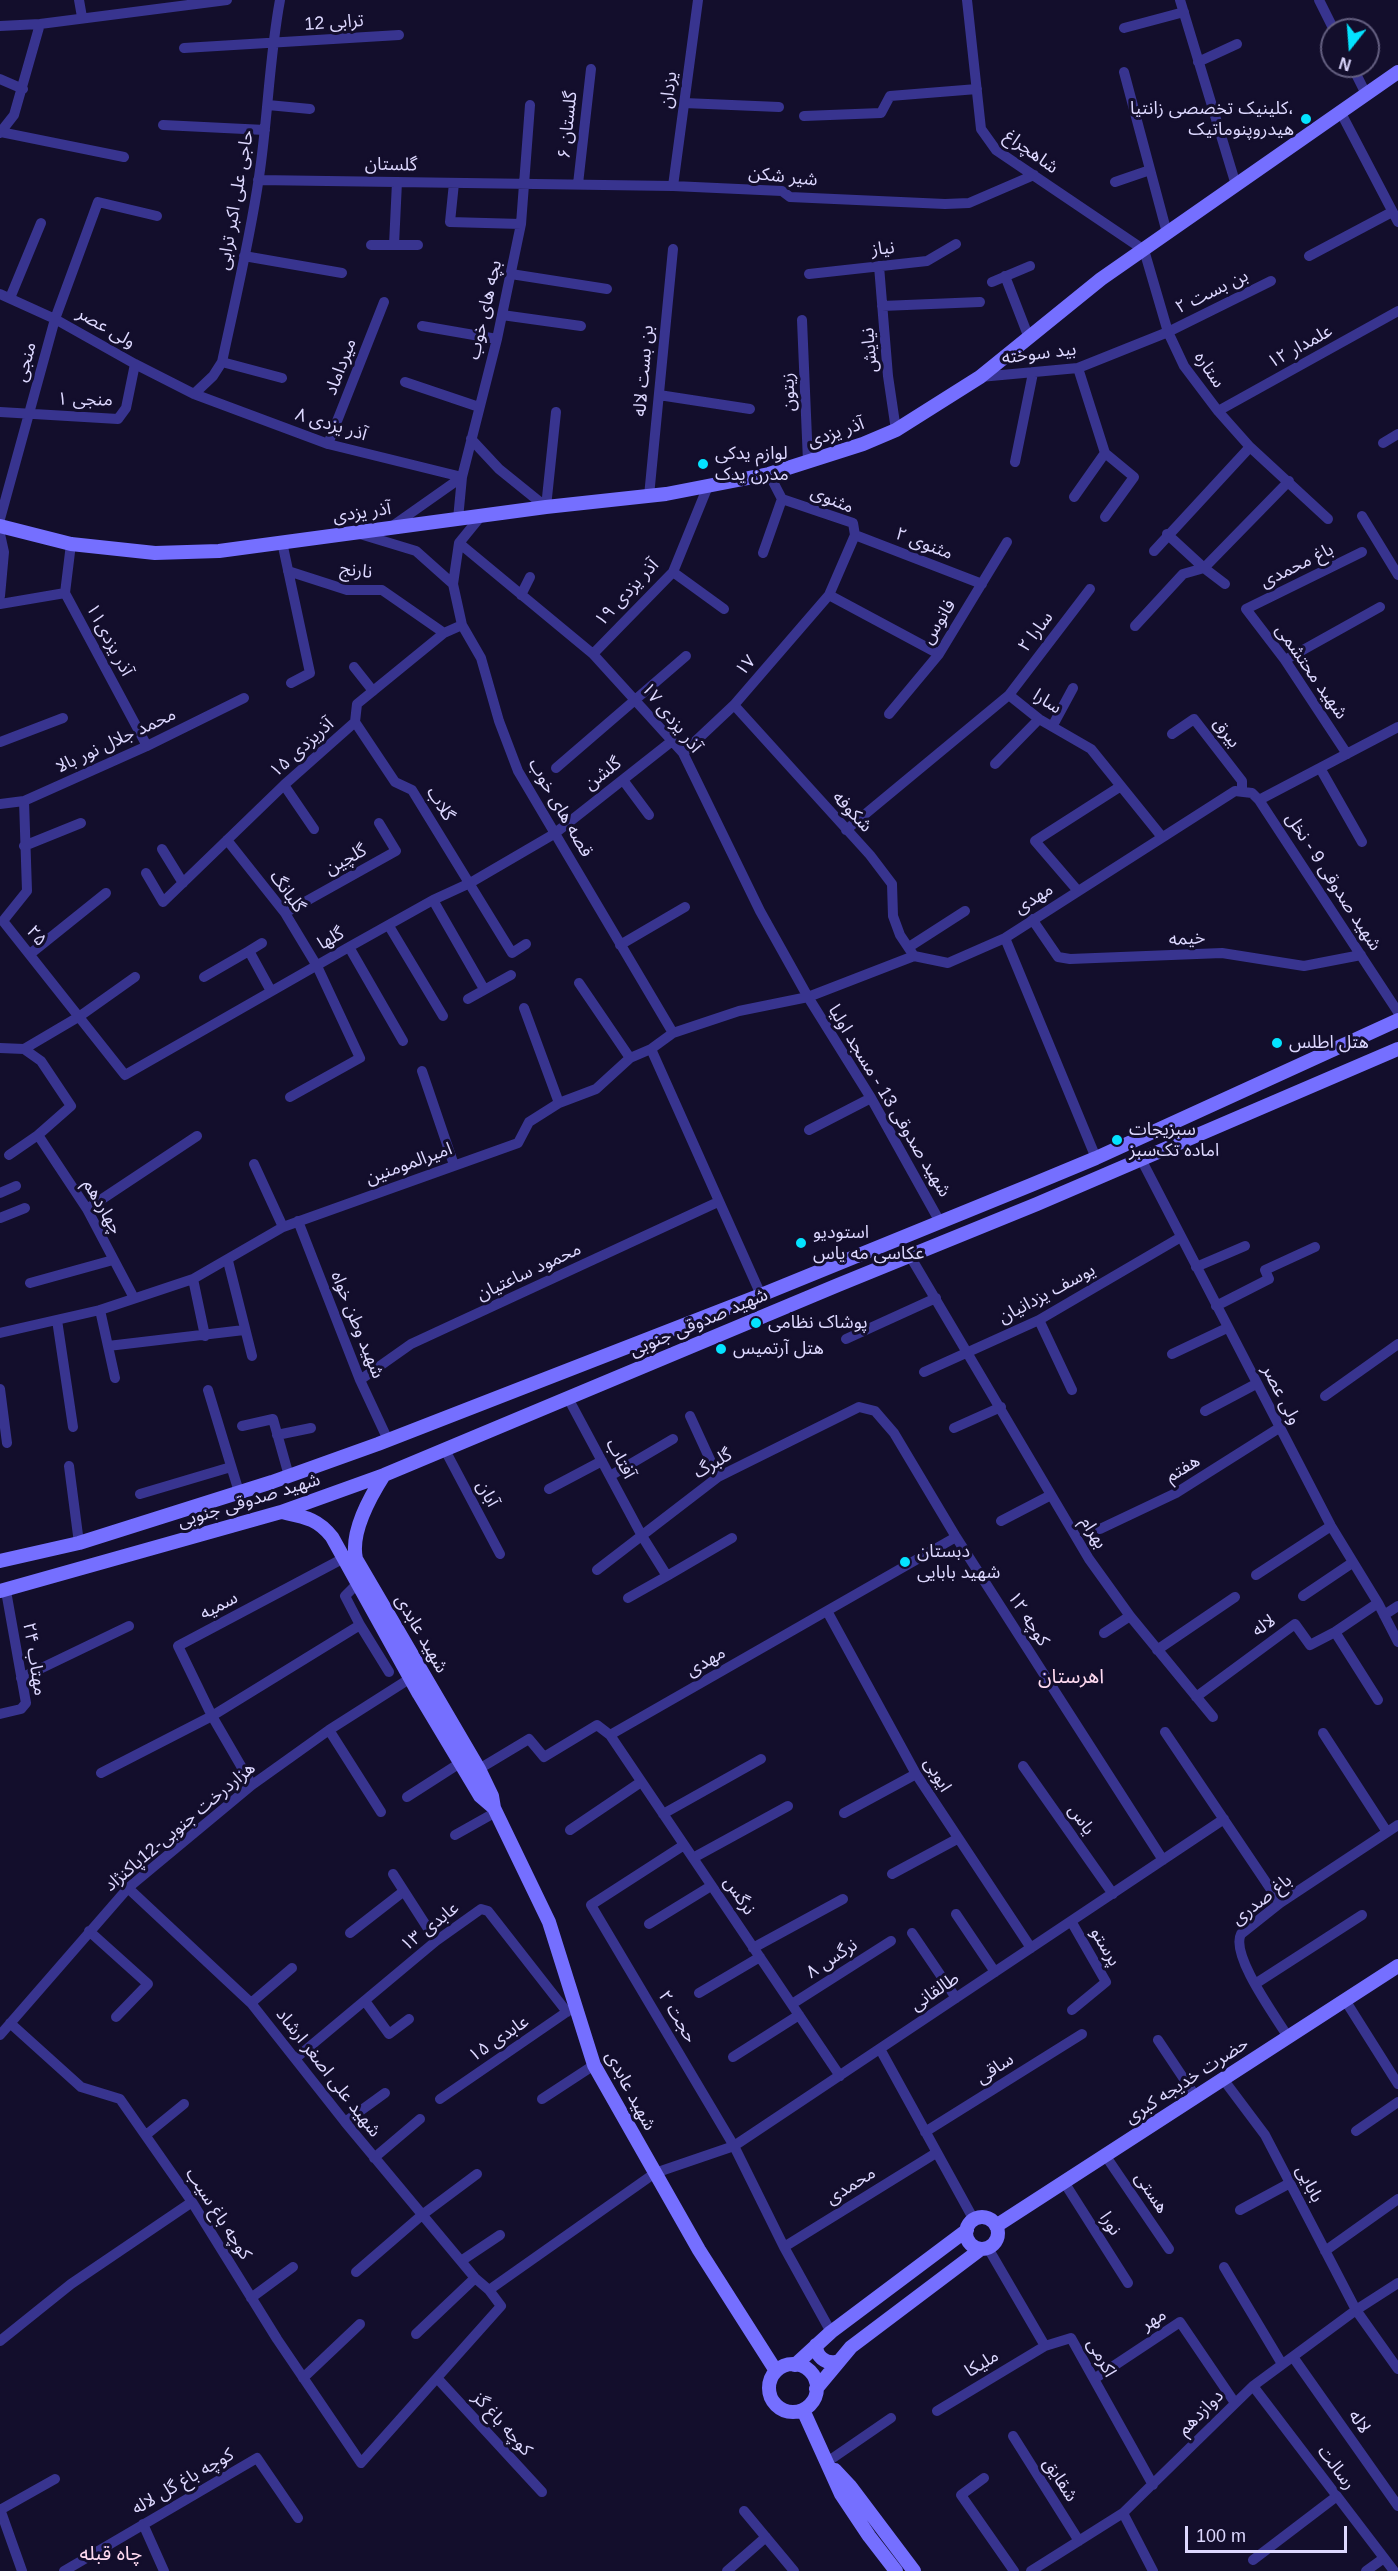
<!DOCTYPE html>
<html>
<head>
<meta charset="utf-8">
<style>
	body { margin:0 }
	#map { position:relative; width:1398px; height:2571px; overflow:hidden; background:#130e2c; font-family:Helvetica,sans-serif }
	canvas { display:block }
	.north { position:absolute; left:1320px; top:18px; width:60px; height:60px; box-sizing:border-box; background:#130e2c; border:2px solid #645f80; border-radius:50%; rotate:197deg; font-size:16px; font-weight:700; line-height:24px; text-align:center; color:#ddd8ff }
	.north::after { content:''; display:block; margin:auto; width:21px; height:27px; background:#04e3ff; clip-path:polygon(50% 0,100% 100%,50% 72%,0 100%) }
	.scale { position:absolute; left:1185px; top:2526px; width:162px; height:27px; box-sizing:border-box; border:3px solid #ddd8ff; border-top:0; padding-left:8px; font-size:18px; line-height:21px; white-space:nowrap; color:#ddd8ff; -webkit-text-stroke:4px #130e2c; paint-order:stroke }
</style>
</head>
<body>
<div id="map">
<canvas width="1398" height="2571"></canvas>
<div class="north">N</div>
<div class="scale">100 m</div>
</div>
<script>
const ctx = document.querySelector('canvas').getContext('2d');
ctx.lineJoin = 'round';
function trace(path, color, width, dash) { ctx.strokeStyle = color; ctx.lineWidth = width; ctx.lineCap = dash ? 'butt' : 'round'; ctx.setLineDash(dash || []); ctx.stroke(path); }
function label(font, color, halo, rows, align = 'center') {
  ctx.font = font + ' Helvetica,"Noto Sans Arabic",sans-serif'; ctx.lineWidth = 6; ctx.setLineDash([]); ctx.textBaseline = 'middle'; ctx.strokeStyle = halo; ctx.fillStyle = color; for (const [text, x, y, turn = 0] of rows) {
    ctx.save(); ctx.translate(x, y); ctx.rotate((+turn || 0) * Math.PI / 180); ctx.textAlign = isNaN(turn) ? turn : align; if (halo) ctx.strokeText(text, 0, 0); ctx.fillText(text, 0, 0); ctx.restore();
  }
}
trace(new Path2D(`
	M79,0L82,17
	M967,0L981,129L996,150L1144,250L1168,332L1184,366L1218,411L1250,447L1328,519
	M1180,0L1236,185
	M1319,0L1334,30
	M0,26L40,24L227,0
	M1124,28L1184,12
	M184,48L399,35
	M1198,62L1237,44
	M1352,66L1366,94
	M1124,72L1167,233
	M0,79L23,89
	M684,103L779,107
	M268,105L310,109
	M1341,113L1398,222
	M804,116L881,113L890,96L977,89
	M163,125L265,130
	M0,132L124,157
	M0,133L14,115L40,24
	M258,180L673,186L782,191L790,197L945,204L969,203L1034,175
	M1115,182L1150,170
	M454,183L450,222L521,224
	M578,184L591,69
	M673,186L698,0
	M371,245H418
	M394,245L397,182
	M244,256L342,273
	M1309,256L1392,212
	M879,266L888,376L896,430
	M511,274L607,289
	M809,274L927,261L956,244
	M1005,276L1029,338
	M992,282L1030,266
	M0,294L55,319L135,364L194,394L328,444L462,477
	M10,298L41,223
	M882,306L980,302
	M502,315L581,326
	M802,320L808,462
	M422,326L497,339
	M222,362L282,378
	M1078,368L1105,453L1134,477L1105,517
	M980,377L1078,368L1168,332L1271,281
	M405,382L479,407
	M194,394L213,376L222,362C235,301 250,239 259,177C268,118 269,59 280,0
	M659,395L750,409
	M1218,411L1398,311
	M0,412L118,419L126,408L135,364
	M471,439L499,469L546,507
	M1383,443L1398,434
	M328,444L384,302
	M1015,462L1033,373
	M769,474L782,499L853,523L855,535
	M649,496L673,249
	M1074,497L1105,453
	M546,507L556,412
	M481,516L459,543L453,584L462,625L481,658L499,721L518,771L673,1033
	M1362,516L1398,575
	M0,519L55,319L98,202L157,216
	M458,519L462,477L497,339L521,224L530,105
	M391,527L462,477
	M0,534L4,552L0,596
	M360,534L416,551L453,584
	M1167,534L1204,568L1289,481
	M855,535L829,595L939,654
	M855,535L982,584
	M282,542L310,673L291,683
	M459,543L593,654L683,753L760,911L808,997L871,1098L940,1222
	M71,544L65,593L147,746
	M1154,551L1250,447
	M763,553L782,499
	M288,571L347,590H382L444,633
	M673,572L724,609
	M521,595L530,577
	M0,604L65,593
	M1135,626L1183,574L1204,568L1225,584
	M593,654L673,572L708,486
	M1285,660L1380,607
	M354,667L373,691
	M1009,695L1090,589
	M734,705L870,855L892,884L893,916L900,935L914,956
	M889,714L939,654L1007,542
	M355,722L395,782L412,790L512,953L526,944
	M1053,725L1073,688
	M1172,734L1194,719L1242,781V790
	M0,742L63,718
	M683,753L734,705L829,595
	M1347,754L1285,660L1246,609L1362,552
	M995,764L1039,719
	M556,768L686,656
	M1320,768L1362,842
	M623,780L649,815
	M284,785L314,829
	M1259,800L1398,727
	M24,801L27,891L3,921L125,1075L349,947L433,900L470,883L554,834L672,741
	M0,804L24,801L147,746L244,698
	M846,830L1009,695L1039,719L1091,749L1162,837
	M227,840L285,913L317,966L360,1058L290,1097
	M24,846L81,823
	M162,849L183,883
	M146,873L163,902L284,785L355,722L357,704L444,633L462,625
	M1078,891L1035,841L1121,786
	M433,900L484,989
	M285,913L396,851L379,823
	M1032,919L1058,957L1070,959L1222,953L1304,966L1361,955
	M389,926L443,1016
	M1005,938L1096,1158
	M620,945L685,907
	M349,947L403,1041
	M909,947L965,911
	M249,951L262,943
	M30,954L106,893
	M204,977L249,951L271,991
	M579,983L630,1058
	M468,999L511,975
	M524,1008L559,1103
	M0,1048L24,1049L41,1061L71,1106L38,1135L9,1155
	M24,1049L80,1016L135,977
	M651,1049L761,1295
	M422,1071L454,1165
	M809,1130L871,1098
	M38,1135L87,1209L134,1298
	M1141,1159L1331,1526L1378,1603L1398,1642
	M254,1164L283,1227
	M0,1193L16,1186
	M87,1209L197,1136
	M0,1218L25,1208
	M298,1221L360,1380L388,1440
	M910,1256L1089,1559L1130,1616L1213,1717
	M228,1261L252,1356
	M1196,1267L1245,1246
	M193,1279L205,1336
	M30,1283L113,1260
	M1216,1306L1269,1279L1265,1270L1315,1247
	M100,1310L115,1378
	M57,1320L73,1427
	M1039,1320L1072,1390
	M0,1333L100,1310L193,1279L283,1227L518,1143L529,1122L559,1103L596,1089L630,1058L651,1049L673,1033L739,1011L808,997L914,956L948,963L1005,938L1235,791L1252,793L1259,800L1398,1012
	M846,1339L936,1298
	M108,1346L244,1330
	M1172,1354L1227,1328
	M924,1372L1039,1320L1181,1237
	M360,1380L411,1344L718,1202
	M0,1389L7,1443
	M208,1390L239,1492
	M1325,1396L1398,1344
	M568,1398L642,1536L667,1576L628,1598
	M1205,1411L1256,1384
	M690,1416L718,1477
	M242,1426L273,1419L289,1476
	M954,1428L1001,1407
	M277,1435L311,1428
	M445,1450L500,1554
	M69,1466L79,1543
	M610,1476L673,1439
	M549,1489L602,1461
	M140,1494L231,1467
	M1001,1521L1051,1495
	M1100,1529L1176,1493L1279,1428
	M597,1570L718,1477L859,1407L875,1411L894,1433L956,1537L1163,1860
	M1256,1575L1331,1526
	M667,1576L732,1538
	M1303,1596L1352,1563
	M827,1611L916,1774L1031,1948
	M1384,1615L1398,1606
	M360,1625L389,1672
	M1335,1632L1378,1700
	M1104,1633L1130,1616
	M1157,1650L1235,1597
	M21,1678L129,1626
	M1196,1697L1295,1624L1310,1645L1335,1632L1378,1603
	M0,1714L21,1709L26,1703L6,1591
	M329,1730L381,1812
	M1165,1732L1280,1903
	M1323,1733L1387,1832
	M610,1735L956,1537
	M1023,1766L1113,1894
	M479,1769L529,1739L544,1757L597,1725L610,1735L840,2076
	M101,1773L212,1716L178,1646L344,1558
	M252,1785L212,1716L360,1625L345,1596L357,1584
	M407,1797L460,1763
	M844,1813L916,1774
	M663,1814L761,1759
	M570,1830L641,1782
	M455,1835L496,1812
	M684,1845L591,1905L734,2146L784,2247L831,2332
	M693,1858L788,1806
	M393,1874L436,1941
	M892,1874L957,1839
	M128,1888L251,2003L345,2122L475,2278L489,2290
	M956,1914L995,1972
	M1071,1921L1106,1982L1072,2010
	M649,1924L711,1886
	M89,1931L148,1984L116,2017
	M350,1933L404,1891
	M912,1933L956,1998
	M753,1948L843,1899
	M1255,1984L1362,1915
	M699,1993L760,1957
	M1345,2000L1398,2084
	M365,2001L389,2034L409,2019
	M251,2003L292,1968
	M792,2004L891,1941
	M10,2023L81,2087L120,2099L192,2202L277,2339L361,2463L501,2306L489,2290L655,2173L734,2146L1224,1819
	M0,2035L128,1888L252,1785L329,1730L417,1674
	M1288,2037C1276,2017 1230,1955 1241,1934L1280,1903L1398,1825
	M1158,2040L1196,2097
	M880,2049L974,2220
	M733,2057L799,2015
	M296,2058L436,1941L481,1909L488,1911L567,2012
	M1223,2079L1265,2135L1356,2310L1398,2369
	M440,2099L571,2009
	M542,2099L594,2065
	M345,2122L385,2093
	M1356,2131L1398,2102
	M925,2132L1082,2034
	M146,2135L184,2104
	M1105,2155L1169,2249
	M374,2158L420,2119
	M1064,2182L1128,2283
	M1240,2210L1290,2183
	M784,2247L936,2153
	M988,2248L1045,2346L1071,2338L1153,2485
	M1325,2251L1398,2199
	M461,2261L500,2235
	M1224,2267L1282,2364
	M356,2272L422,2215L477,2174
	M251,2298L293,2267
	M416,2334L475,2278
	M0,2341L71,2284L192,2202
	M1293,2357L1398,2506
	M303,2378L360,2324
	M437,2378L542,2492
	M1094,2379L1180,2322L1235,2403
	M1253,2386L1394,2571
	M937,2411L1045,2346
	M1013,2436L1079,2541
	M827,2462L891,2418
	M984,2478L961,2495L1014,2571
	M0,2509L22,2571
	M0,2510L55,2479
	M744,2511L794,2571
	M1123,2513L1153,2571
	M143,2524L164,2571
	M1253,2560L1337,2496
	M64,2571L257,2458L298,2518
	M727,2571L766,2537
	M1031,2571L1123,2513L1253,2386L1356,2310L1398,2283
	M1366,2571L1384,2558`), '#38348f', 10);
trace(new Path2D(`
	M0,526L71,544L155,553L219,551L546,507L666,494L769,474L863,444L896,430L980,377L1101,279L1398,72
	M384,1475C370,1497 350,1532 356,1559L479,1769L492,1796L494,1808L549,1922L594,2065L699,2250L776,2371
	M281,1512C304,1517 317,1518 332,1537L419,1694L480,1796L494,1808
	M0,1561L79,1543L272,1482L378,1444L761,1295L1031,1185L1096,1158L1398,1020
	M0,1591L281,1512L384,1475L838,1285L1037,1204L1398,1049
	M966 2233a16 16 0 1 1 32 0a16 16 0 1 1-32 0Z
	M996,2226L1398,1966
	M816,2345C816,2356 825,2364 836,2362
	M769 2388a24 24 0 1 1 48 0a24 24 0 1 1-48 0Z
	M795,2365L831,2332L967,2230
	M816,2389L851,2347L981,2249
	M803,2410L841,2494L869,2536L896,2571
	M835,2470L850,2486L914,2571`), '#756fff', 14);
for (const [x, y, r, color] of [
	[1306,119,6,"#04e3ff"],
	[703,464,6,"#04e3ff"],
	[1277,1043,6,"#04e3ff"],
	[1117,1140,6,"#04e3ff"],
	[801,1243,6,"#04e3ff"],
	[756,1323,6,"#04e3ff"],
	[721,1349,6,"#04e3ff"],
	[905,1562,6,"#04e3ff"]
]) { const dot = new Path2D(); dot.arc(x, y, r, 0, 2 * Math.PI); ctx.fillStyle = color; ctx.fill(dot); trace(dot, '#130e2c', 2); }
label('18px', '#ddd8ff', '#130e2c', [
	["ترابی 12",334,23,-4],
	["یزدان",669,90,-82],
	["گلستان ۶",568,125,-84],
	["شاهچراغ",1031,152,36],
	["گلستان",391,165,1],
	["شیر شکن",783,177,6],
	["حاجی علی اکبر ترابی",236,200,-80],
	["نیاز",883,249,-6],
	["بن بست ۲",1212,292,-26],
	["بچه های خوب",485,310,-77],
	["ولی عصر",106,328,30],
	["علمدار ۱۲",1300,347,-29],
	["نیایش",870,350,-95],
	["بید سوخته",1039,354,-7],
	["منجی",26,362,-75],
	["میرداماد",341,367,-69],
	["ستاره",1209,370,56],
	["بن بست لاله",644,371,-85],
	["زیتون",789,392,-92],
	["منجی ۱",85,400,1],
	["۸ آذر یزدی",331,425,17],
	["آذر یزدی",836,433,-19],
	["مثنوی",832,500,22],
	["آذر یزدی",362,513,-8],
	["مثنوی ۲",924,544,21],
	["باغ محمدی",1297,566,-26],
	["نارنج",356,571,7],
	["آذر یزدی ۱۹",627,593,-47],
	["فانوس",939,622,-58],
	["سارا ۲",1036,632,-53],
	["آذر یزدی۱۱",109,640,62],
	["۱۷",746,666,-49],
	["شهید محتشمی",1311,672,55],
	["سارا",1047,702,33],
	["آذر یزدی ۱۷",671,718,51],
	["بیرق",1226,733,52],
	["محمد جلال نور بالا",116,741,-25],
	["۱۵ آذریزدی",302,748,-42],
	["گلشن",603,774,-38],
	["گلاب",440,804,58],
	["قصه های خوب",560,808,60],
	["شکوفه",852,812,47],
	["گلچین",346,860,-29],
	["شهید صدوقی 9 - نخل",1333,882,57],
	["گلبانگ",287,892,54],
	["مهدی",1034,899,-32],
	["۲۵",36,936,51],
	["گلها",331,939,-30],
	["خیمه",1187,939,-3],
	["شهید صدوقی 13 - مسجد اولیا",889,1101,59],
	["امیرالمومنین",409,1164,-20],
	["چهاردهم",102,1207,60],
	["محمود ساعتیان",529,1272,-25],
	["یوسف یزدانیان",1047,1294,-28],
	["شهید صدوقی جنوبی",699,1323,-23],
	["شهید وطن خواه",357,1325,68],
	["ولی عصر",1281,1395,63],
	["آفتاب",620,1459,62],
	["گلبرگ",713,1464,-31],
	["هفتم",1183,1469,-31],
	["آبان",487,1494,62],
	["شهید صدوقی جنوبی",249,1501,-17],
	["بهرام",1093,1533,59],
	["سمیه",219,1606,-28],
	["کوچه ۱۲",1028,1619,57],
	["لاله",1264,1626,-36],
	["شهید عابدی",421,1634,60],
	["مهتاب ۲۴",34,1659,81],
	["مهدی",706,1662,-30],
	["ایوبی",937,1775,59],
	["یاس",1081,1820,55],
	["هزاردرخت جنوبی-12پاکنژاد",180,1827,-40],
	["نرگس",739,1896,56],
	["باغ صدری",1262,1900,-38],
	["عابدی ۱۳",430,1927,-38],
	["پرستو",1105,1947,60],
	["نرگس ۸",832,1959,-33],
	["طالقانی",935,1992,-34],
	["حجت ۲",677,2017,59],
	["عابدی ۱۵",499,2039,-34],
	["ساقی",995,2069,-33],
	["شهید علی اصغر ارشاد",328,2073,52],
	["حضرت خدیجه کبری",1187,2081,-33],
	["شهید عابدی",630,2091,62],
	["بابایی",1309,2184,63],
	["محمدی",851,2186,-32],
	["هستی",1151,2193,56],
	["کوچه باغ سیب",218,2214,57],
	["نورا",1110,2224,57],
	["مهر",1154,2320,-32],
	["اکرمی",1101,2358,61],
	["ملیکا",982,2364,-31],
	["دوازدهم",1201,2413,-45],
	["لاله",1359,2422,55],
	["کوچه باغ گز",502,2424,48],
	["رسالت",1336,2468,53],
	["شقایق",1060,2480,58],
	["کوچه باغ گل لاله",183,2482,-30]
]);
label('18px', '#ddd8ff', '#130e2c', [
	["کلینیک تخصصی زانتیا،",1294,109,"right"],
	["هیدروپنوماتیک",1294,130,"right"],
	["لوازم یدکی",715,454],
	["مدرن یدک",715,475],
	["هتل اطلس",1289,1043],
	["سبزیجات",1129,1130],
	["اماده تک‌سبز",1129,1151],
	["استودیو",813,1233],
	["عکاسی مه یاس",813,1254],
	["پوشاک نظامی",768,1323],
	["هتل آرتمیس",733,1349],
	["دبستان",917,1552],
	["شهید بابایی",917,1573]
], 'left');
label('20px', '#ffdaf1', '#130e2c', [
	["اهرستان",1071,1677],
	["چاه قبله",111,2554]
]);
</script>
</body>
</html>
